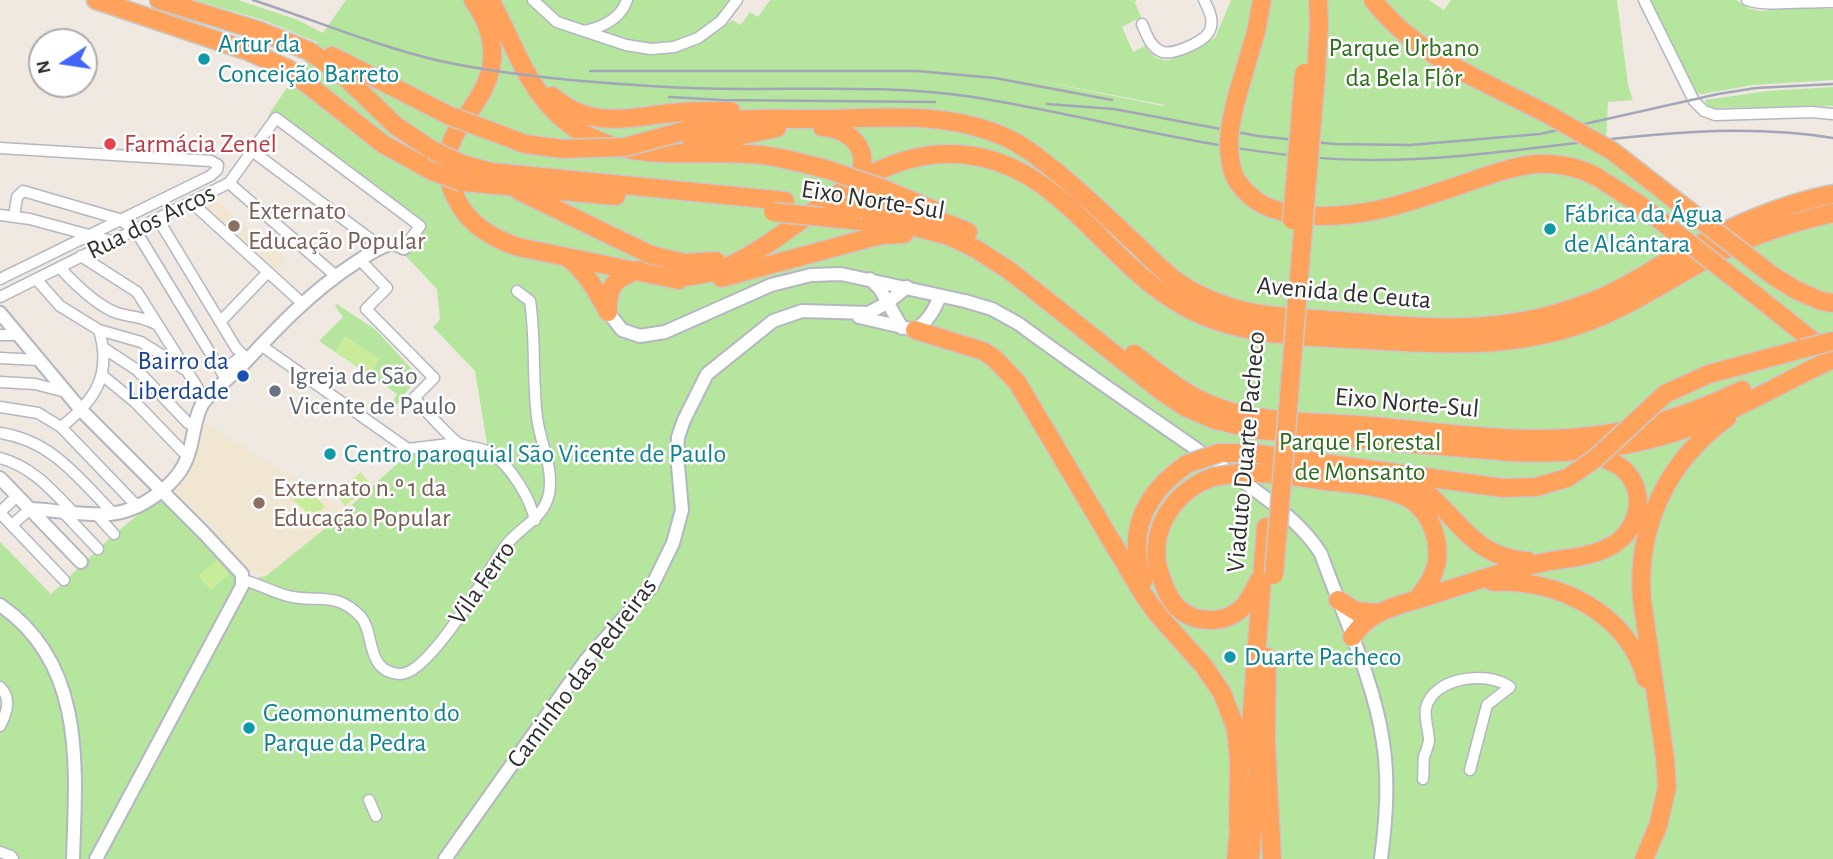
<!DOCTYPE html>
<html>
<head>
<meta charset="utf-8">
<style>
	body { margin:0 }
	#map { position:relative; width:1833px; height:859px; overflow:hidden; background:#efe9e1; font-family:"Alegreya Sans",sans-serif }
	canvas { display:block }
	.north { position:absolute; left:28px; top:28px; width:70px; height:70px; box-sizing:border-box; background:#fff; border:2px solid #ababab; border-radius:50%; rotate:258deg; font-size:19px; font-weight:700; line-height:28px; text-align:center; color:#2e2e2e }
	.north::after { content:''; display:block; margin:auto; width:24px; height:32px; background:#4264fb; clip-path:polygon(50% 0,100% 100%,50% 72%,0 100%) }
</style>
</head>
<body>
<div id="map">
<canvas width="1833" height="859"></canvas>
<div class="north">N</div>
</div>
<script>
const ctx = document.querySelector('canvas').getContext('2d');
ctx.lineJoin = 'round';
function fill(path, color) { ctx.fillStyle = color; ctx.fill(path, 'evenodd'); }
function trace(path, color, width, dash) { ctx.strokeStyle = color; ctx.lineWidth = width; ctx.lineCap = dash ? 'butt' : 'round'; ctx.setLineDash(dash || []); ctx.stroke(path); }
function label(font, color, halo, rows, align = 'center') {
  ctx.font = font + ' "Alegreya Sans",sans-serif'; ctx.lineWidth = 5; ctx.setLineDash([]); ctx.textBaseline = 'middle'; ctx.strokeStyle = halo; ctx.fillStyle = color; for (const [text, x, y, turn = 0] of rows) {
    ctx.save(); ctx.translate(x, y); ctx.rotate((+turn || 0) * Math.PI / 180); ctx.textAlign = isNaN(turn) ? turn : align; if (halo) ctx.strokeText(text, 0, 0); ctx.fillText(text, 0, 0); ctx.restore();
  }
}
fill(new Path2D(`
	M210,194L264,243L265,248L269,244L287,258L275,274L194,202Z
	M203,421L349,513L267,578L248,569L213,533V529L207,522L203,523L174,493L173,487L197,446L200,444L202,439L199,436Z`), '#f0e6d1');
fill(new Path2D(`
	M194,0H238L298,20L323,33L346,0H738L716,33L732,20L741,25L750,12L758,17L770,0H1136L1135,3L1141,17L1122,27L1133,52L1145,46C1152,56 1158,61 1170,60L1215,38L1231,0H1429L1444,10L1451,0H1617L1628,85L1633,100L1608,102L1606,140L1734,237L1833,206V859H0V542L51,594L111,537L158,498L240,581L266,576L332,523L409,453L452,443L488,450L475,371L433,327L440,319L437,289L402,252L421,233L418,217L268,116L317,42L263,20ZM1030,79L1165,105L1163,106Z
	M1650,0H1736L1748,8L1760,11L1805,8L1833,9V80L1753,85L1702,94L1697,93Z
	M1833,87V106L1713,108L1707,105L1705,100L1767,91Z
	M337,304L376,330L418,376L390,414L387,412L397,394L319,341L343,317L335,306Z`), '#b6e59e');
fill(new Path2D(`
	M345,336L380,359L370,374L335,352Z
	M361,472L371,485L345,506L335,493Z
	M299,483L325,506L314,519L288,495Z
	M217,560L229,574L211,590L198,576Z`), '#c9ec9a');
const street = new Path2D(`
	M533,0L557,22L626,45L651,49L674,47L698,38L721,21L737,0
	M1644,0L1694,101L1704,111L1715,115L1811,112L1833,114
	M1747,0C1765,7 1810,1 1833,2
	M1142,24C1146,33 1150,46 1160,51C1171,57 1203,42 1209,32C1215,21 1209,10 1204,0
	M585,31C603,27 621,18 627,0
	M0,148L211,161L218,165L217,170L210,176L0,279
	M252,151L381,247
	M229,183L336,276
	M191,202L302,303
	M0,215L30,219L111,241
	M14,217L17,197L23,191L119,219L136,231L226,379
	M158,219L236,348L247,359
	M81,256L137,292L206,401
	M360,260L387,288L366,309L434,378L414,398C423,407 450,439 460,444C470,448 481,447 491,453C511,466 530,498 535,520
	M60,268C74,283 97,306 117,313C131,317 143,317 156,324
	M0,297L229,183L276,118L420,226L404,248
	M220,322L268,272
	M99,330L141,342L184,369
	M0,335H18
	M262,346L408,449L457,443
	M105,349L137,370L188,423L196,426
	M0,358L39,360
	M102,375L136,403L188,457
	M226,379L230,365L242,356
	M0,382L35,384L66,392
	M0,407L38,413L61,427C96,400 112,374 99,330L60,306L36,279
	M61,427L137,506
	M0,433C53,441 78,478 114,514
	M0,458C31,466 51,489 73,512
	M62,511L98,549
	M0,512L17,496
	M0,513L64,580
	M96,514L114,534
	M12,525L30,509
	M243,580C260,584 278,595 293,597C321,602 338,592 361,617C375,633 365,672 400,674C429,675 487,573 503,549C519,526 543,521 549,494C554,466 540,444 537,417C532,378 536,339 530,301L517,291
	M0,687C12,698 7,713 0,726
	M1423,779C1424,772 1423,764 1424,757C1426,751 1428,747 1429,741C1429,731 1424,718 1426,708C1433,677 1488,670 1510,687L1487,705L1470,770
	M369,800L376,816
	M0,852L11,856L13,859`);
const secondary = new Path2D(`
	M870,279L880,289L902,328
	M608,312L622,330L640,336L665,332L771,285L811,275L841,274L965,301L992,309L1019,324C1078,368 1139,409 1199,451C1238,479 1296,513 1321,554C1342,613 1374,680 1383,742C1389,781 1386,820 1381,859
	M0,313L82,411L203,532L242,574V586L96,859
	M859,317L915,330C928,321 934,311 940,296
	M0,478L81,562
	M30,509C56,510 84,516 110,514C141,511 179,484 188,455C194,440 194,416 203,403C210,394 229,377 238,370C274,331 310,292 355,263C367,255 379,247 393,243L404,248
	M0,605C86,664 76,767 73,859
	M445,859L586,660L652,586L673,543L682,510L677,455L678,437L684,420L707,374L773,321L802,311L868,313L887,303L907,287`);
const highway = new Path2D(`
	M96,0L248,51L288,69L383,144L432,171
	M159,0L260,31L309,51L342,74L396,126L432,150
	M473,0C485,17 494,39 492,61C486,117 420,136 459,204C472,227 494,239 518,247L679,280
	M490,0C509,33 522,74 547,103C606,172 683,147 762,155C785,158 807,164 829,170
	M1373,0C1418,58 1486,82 1549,115
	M332,56L450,116
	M1316,75L1319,25L1318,0
	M1238,93L1256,32L1262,0
	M552,96C590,129 626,118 671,113C691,110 711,111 731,111
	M822,127C854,129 876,156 853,184
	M680,132C727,114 779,120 829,119C889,117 950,112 1007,138C1024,146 1039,158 1054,170C1083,193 1110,220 1137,245C1150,258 1164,272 1179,283C1204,300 1237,311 1267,315C1295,318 1325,320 1354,322C1443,330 1515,334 1600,298C1627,287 1651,270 1677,256C1725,230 1778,204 1833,194
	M504,136L525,144L563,149
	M691,146L777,128
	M462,164L491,172L785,201
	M1235,178C1252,204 1272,212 1302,215C1358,221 1410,202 1463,184C1486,176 1510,167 1535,164C1556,163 1578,167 1597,177
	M462,182L616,196
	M884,189L936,211
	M519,191L651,255L684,263L716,261
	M863,209C900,212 934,216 968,232
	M851,220L915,227L949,236L976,249L1010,271L1161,391L1185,407L1215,420L1258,430L1510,452C1573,455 1634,448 1693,426C1741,408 1787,380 1833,359
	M567,257C587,273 596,290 608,312
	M669,278C689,277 712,274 731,265C806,229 863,152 952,154C1058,156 1100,260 1183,306C1234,335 1294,336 1351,339C1431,344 1510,351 1587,322C1633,305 1674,276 1718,253C1755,234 1793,222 1833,213
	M721,278L862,240L882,235L904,234
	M1798,291L1821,301L1833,303
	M1754,294L1828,353
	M608,312C607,287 614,278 639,270
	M915,330L983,351L994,358L1017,382L1143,594L1158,615L1203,665L1222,693L1236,729L1239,761L1238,827
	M1134,354C1160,374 1183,394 1214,406C1256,423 1316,422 1361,425C1436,431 1514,445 1590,436C1643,430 1694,413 1742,390
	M1665,394L1709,374L1802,349
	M1219,453H1251L1503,488L1536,487L1567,478
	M1240,473C1269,472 1298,477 1326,481C1352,484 1382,486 1406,497C1433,511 1445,549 1432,577C1428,585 1422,592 1417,600
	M1213,477C1171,492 1144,536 1162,580C1166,590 1170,601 1178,608C1195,624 1225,624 1242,608C1250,600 1254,590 1259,580
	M1400,478C1453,497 1461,557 1528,561
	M1143,581C1126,531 1145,493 1187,464
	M1493,582C1557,578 1628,613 1646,679
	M1338,600L1356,611L1379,613
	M1352,637C1359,627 1367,619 1379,613C1394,605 1413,601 1429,596C1466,584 1503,571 1541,563C1563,558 1588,558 1609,547C1638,533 1650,492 1622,468C1613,461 1600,457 1589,453
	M1267,657L1266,740L1272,859
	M1248,762L1266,527
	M1236,859L1240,817
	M1250,859L1260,746
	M1644,859L1658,826L1667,787L1665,758L1642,600C1636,527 1667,461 1727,418`);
trace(street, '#b4b7c1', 13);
trace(secondary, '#b4b7c1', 16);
trace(highway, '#c9c9c9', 21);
trace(street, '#fff', 10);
trace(secondary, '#fff', 12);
trace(highway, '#ffa35c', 18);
trace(new Path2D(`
	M253,0C314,20 374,45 436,60C507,76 594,83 668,87C769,93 872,82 973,97C1105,118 1234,159 1369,160C1524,161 1678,113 1833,138
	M590,71H917L995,78L1112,100
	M669,97L722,100L935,102
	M1047,104L1114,109L1258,136L1334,144L1410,145L1540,134L1718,94L1756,88L1833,84`), '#a3a6b8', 2.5);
const highwayBridge = new Path2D(`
	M1549,115L1612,151L1773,276L1798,291
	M450,116L504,136
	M563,149L625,147L680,132
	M432,150L462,164
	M829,170L884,189
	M432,171L462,182
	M1597,177L1639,204L1754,294
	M1235,178C1224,149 1230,122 1238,93
	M832,206L863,209
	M773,212L851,220
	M1292,220L1304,73
	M1802,349L1833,341
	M1187,464L1219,453
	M1213,477L1240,473
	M1567,478L1595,459L1665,394
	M1274,575L1316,75`);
trace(highwayBridge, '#c9c9c9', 21, []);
trace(highwayBridge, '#ffa35c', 18);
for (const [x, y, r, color] of [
	[204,59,7,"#0f9aa8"],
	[110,144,7,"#e0444e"],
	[234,226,7,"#8d6e63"],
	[1550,229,7,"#0f9aa8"],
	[243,376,7,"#1a4fb4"],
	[275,391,7,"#6b7280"],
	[330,454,7,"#0f9aa8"],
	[259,503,7,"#8d6e63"],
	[1230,657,7,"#0f9aa8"],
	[249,728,7,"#0f9aa8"]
]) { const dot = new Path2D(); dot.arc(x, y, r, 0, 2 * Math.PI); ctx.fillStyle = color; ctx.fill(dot); trace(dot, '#fff', 2.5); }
label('26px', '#0d838f', '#fff', [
	["Artur da",218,44],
	["Conceição Barreto",218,74],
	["Fábrica da Água",1564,214],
	["de Alcântara",1564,244],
	["Centro paroquial São Vicente de Paulo",344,454],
	["Duarte Pacheco",1244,657],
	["Geomonumento do",263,713],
	["Parque da Pedra",263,743]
], 'left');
label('26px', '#2c6e1b', '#fff', [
	["Parque Urbano",1404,48],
	["da Bela Flôr",1404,78],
	["Parque Florestal",1360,442],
	["de Monsanto",1360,472]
]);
label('26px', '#be3a42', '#fff', [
	["Farmácia Zenel",124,144]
], 'left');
label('26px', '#2e2e2e', '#fff', [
	["Eixo Norte-Sul",873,200,9],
	["Rua dos Arcos",151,222,-26],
	["Avenida de Ceuta",1344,293,5],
	["Eixo Norte-Sul",1407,403,5],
	["Viaduto Duarte Pacheco",1246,452,-85],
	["Vila Ferro",482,583,-55],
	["Caminho das Pedreiras",582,673,-53]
]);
label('26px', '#785e54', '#fff', [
	["Externato",248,211],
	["Educação Popular",248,241],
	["Externato n.º 1 da",273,488],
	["Educação Popular",273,518]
], 'left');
label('26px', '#164399', '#fff', [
	["Bairro da",229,361],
	["Liberdade",229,391]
], 'right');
label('26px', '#5b616d', '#fff', [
	["Igreja de São",289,376],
	["Vicente de Paulo",289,406]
], 'left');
</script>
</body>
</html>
